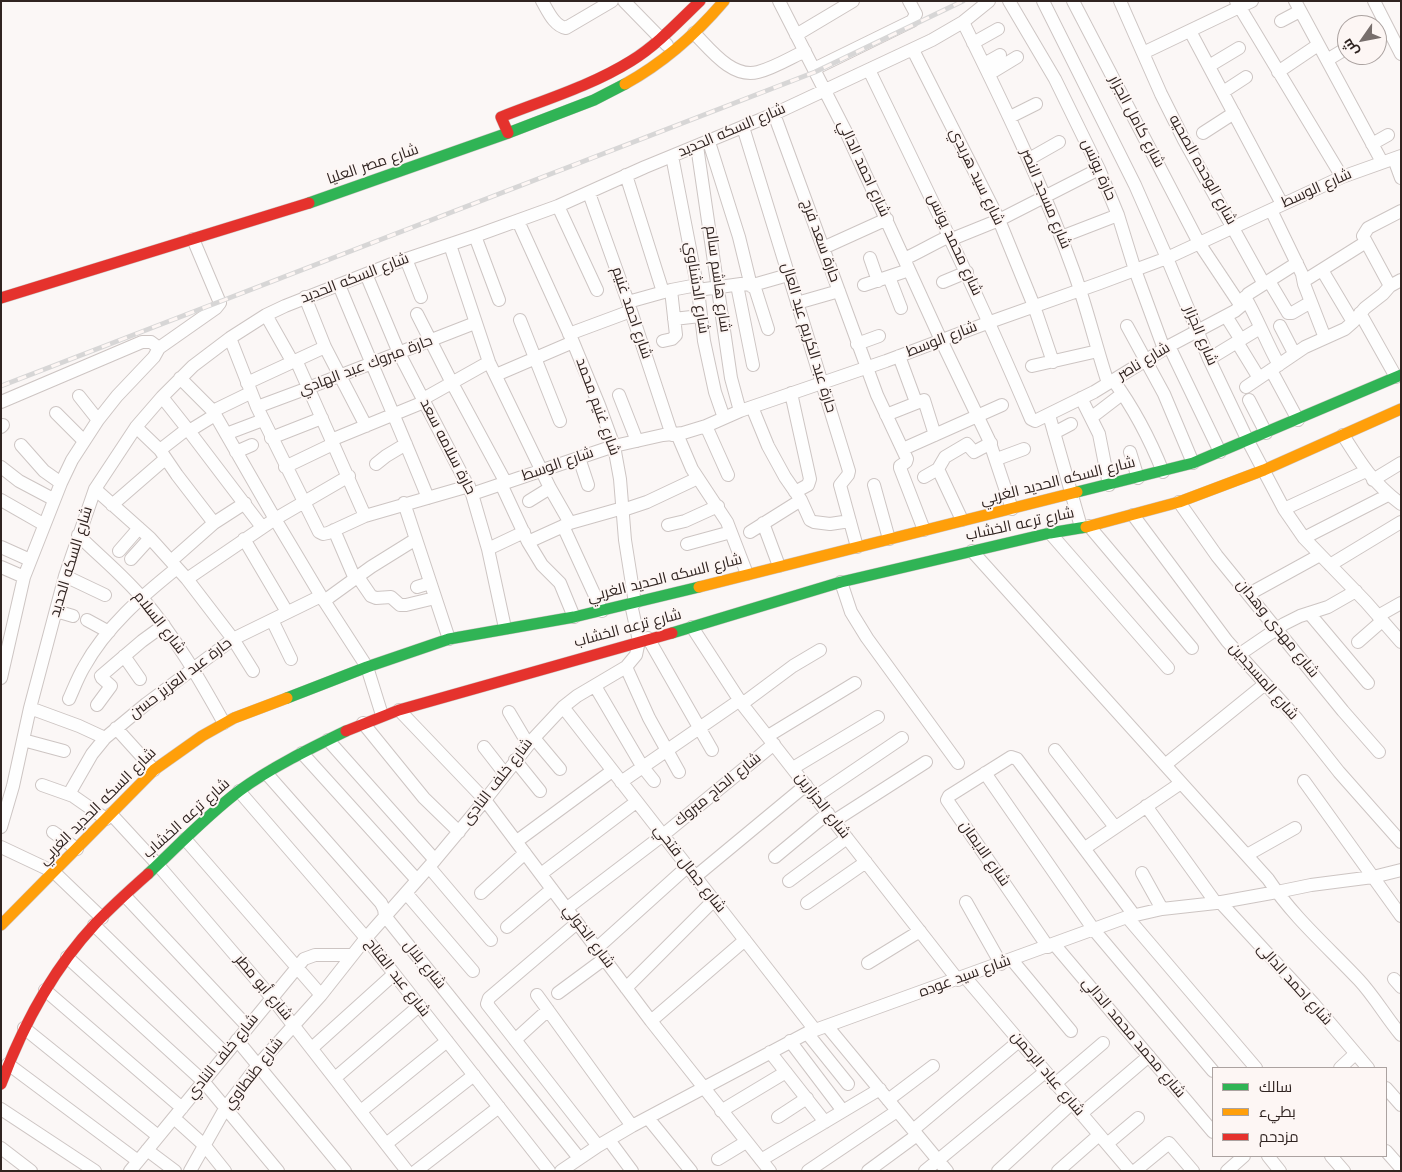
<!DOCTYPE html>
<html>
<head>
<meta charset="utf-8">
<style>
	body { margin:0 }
	#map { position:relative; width:1402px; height:1172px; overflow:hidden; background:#fbf7f6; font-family:Jost,Cairo,sans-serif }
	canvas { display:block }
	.frame { position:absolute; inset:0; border:2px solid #302421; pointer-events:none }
	.legend { position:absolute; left:1212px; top:1067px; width:175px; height:90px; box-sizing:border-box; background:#fdf6f4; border:1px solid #aba2a0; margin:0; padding:6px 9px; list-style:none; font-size:15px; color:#302421 }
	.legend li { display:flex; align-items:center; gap:10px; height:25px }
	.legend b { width:25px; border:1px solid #aba2a0 }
	.north { position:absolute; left:1337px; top:15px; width:50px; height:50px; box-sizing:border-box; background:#fdf6f4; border:1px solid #aba2a0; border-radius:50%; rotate:237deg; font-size:14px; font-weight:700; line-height:20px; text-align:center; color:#302421 }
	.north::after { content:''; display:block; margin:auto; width:18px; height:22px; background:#776e6c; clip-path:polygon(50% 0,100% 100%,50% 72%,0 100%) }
</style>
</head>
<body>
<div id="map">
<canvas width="1402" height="1172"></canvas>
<div class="frame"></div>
<ul class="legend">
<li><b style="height:6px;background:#30b455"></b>سالك</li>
<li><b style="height:6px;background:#ff9f0a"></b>بطيء</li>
<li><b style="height:6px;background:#e5322d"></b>مزدحم</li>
</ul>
<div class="north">ش</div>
</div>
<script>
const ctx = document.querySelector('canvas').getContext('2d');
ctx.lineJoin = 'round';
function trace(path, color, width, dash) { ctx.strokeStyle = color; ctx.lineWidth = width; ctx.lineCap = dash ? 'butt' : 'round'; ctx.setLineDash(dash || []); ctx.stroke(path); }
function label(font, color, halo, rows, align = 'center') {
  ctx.font = font + ' Jost,Cairo,sans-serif'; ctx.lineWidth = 4; ctx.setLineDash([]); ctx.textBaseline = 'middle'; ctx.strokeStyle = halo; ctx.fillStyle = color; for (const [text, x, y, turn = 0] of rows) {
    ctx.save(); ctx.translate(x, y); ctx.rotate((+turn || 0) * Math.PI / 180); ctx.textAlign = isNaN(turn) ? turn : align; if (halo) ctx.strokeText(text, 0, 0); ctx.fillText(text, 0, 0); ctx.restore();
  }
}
const street = new Path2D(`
	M542,1C548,11 554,26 566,28L612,1
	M624,1L667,45
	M779,1L847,134L941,340L989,440L1012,509
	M1009,1L1055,79L1099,169L1118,215L1135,270L1164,349
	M1043,1L1135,185L1167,258L1209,359L1248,441L1284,509L1304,538L1366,602L1401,642
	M1073,1L1199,243L1241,306
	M1120,1L1161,94L1184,140L1264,284
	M1236,1L1342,177
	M1295,1L1382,162
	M1374,1L1401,54
	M1281,21L1300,11
	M963,22C1002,101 1041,181 1071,264C1086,303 1095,344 1108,383
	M1190,31L1282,204
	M694,33C710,49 732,79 758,72C774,68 790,58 805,51
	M796,35L853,1
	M973,43L998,29
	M913,50L999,220L1034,306L1053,362
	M1143,53L1252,1
	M1327,60L1347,48
	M984,64L1000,55
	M1209,66L1239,48
	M814,69L912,21L916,14L909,1
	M869,70C925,185 981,301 1031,419L1035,421L1094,392L1169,346L1235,311L1241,306L1248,294L1297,263
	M1278,72L1318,45
	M989,74L1017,57
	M1223,92L1246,77
	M774,114L877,395L907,459L906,462L900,466V468L924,530
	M1010,117L1036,104
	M743,127L849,471L848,475L840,485L857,547
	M1203,133L1234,113
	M709,142L739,237L751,286
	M1372,144L1388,135
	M697,146L731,378L740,411
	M672,156L698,290L704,341L715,392L724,418
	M1029,159L1059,142
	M1394,159L1401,178
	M626,175L663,292
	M589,193L628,302L672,435
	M558,206L597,290
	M1271,210L1302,274L1304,284L1325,338
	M518,221L573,342L599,405L614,446L620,479L625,540L635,603
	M475,236L499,300
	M1061,237L1118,215
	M952,239L999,220L1099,169
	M450,245L489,362L550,488L570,523
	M823,248L887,219
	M870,258L878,281
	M406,259L421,297
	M904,259C920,252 934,243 950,236
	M1322,270L1353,322
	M366,274L399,353L472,494L488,549L505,628
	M889,277L901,308
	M1269,281L1288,313H1292L1311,302
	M1304,281L1366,242
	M943,282L967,272
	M339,285C368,356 399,426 428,498
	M737,285L753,365
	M754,285L768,329
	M864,285L909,270
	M1390,286L1363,236L1368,228L1401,211
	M698,290L741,284L753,285L788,275
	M305,297L325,347L366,426
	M1245,297C1258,319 1266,342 1279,365
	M628,302L671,290L697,285
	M797,303L839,291
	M1360,313L1396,377
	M417,314L452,383L506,483
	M266,315L292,361
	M1226,316L1241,340
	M674,319L700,316
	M520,320L560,421
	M1127,326L1164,394L1193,463
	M1280,326L1294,353
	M569,334L631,311
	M230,338L257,407L319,532L323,534L328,533L365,516L469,486
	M663,341L672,339L676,335L671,290
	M1237,342L1259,378
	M857,344L879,336
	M1169,346L1220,452
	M159,348L216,308L220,303L193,239
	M899,356L916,402
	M1209,359L1260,328
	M296,360L365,516
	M1032,366L1098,351
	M1271,370L1298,420
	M496,375L573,342
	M180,378L213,411L275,519L321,596L367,667L382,715
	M1113,380C1135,410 1149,437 1163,472
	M247,383L325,347
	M1246,387L1305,347L1345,329L1353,322L1365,308L1383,294L1390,286L1401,280
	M791,393L810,479L808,485L795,492
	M619,395L637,441
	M79,396L98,420
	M162,397L189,431L262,527
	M1081,398L1099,434L1109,485
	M423,399L489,362
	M1249,400L1266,433
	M1,402L142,342H151L159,348
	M257,407L308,388L475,323
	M752,407L768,446L785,477L801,500L810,520L814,522L830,524L850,521
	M213,411L250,393
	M56,413L84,441
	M886,415L924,400L935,435
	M1049,415L1081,527
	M1092,417L1122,394
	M706,426L728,475
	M1,427L3,425
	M136,427L160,450L177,475L214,523
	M189,431L215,415
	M1054,433L1071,424
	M226,434L263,420
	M677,434L692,469L727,522L747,574
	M1343,435C1361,464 1373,483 1401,504
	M271,438L322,418
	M331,440L424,402
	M21,445L44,471L61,483
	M903,449L1002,405
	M160,450L187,429
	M236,452L252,445
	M1130,452L1138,478
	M579,458L588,485
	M997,459L1024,449
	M376,464L386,456L406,444
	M1,467L19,481L53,499
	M285,467L333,444
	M938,469L962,520
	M924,477L938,469L945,457L967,444L974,452L991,443
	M1373,480L1401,463
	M501,484L528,542L542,565L560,583L574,617
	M874,485L889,539
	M95,489L150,538L187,579L233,639L253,671
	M472,494L614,446L663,435L683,433L706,426L740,411L886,361L990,322L1100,283L1167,258L1342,177L1401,156
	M1,500L43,524
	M529,501L550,488
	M1179,502L1217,556L1343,711L1379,752
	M404,503L449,639
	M112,505L165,459
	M1284,509L1366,471
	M623,510L647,502L698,478
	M1133,515L1227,641L1297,719L1339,772L1401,842
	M763,523L779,566
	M668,525L685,521L718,506
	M563,526L602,611
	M1089,526L1192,648
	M334,530L355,579
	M750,532L801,500
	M1050,533L1168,668
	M78,535C99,556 124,576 143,599C176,638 200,680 224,723
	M1304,538L1388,495
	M244,539L287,612
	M528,542L570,523L623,508
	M687,544L731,532
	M1,547L30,560
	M488,549L524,532
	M119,551L139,528
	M972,551L1268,879C1294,918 1327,946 1359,980C1374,996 1386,1017 1401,1035
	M131,559L150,538
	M171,561L214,523L245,503
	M1330,565L1401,522
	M1,567L24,577
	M65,576L105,595
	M358,577L371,596L376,598L391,597L400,605H406L435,598
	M187,579L275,519L349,476
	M841,582L851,612L867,638L958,763
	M417,587L430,583
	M1249,594L1320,555
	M324,601L371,567L416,539
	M56,611L73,616
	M1309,613L1368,683
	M1378,616L1401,603
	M87,620L109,632
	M272,620L291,659
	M692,627L742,704L958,980
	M648,638L712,750
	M1358,642L1382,621
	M1240,654L1284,624L1300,616L1328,607L1356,591
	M124,656L140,679
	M626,667L649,718L679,772
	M1,678L24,577L61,483L72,460L98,420L117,396L154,357L159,348
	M595,686L642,766L654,781
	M69,699C74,688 78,677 84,667C106,627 142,596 177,568
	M742,704L793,666L820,650
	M97,705L111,686L102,678L101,676L142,641L164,625
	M563,707L815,1030
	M30,708L79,726L105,738
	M399,710L485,800L651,1021L770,1171
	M509,712L528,744
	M363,723L424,798L459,832
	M116,728L154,770
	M768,736L855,683
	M534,738L560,769
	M23,740L64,751
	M328,740L435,860
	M484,747L505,774
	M1055,750L1115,827
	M302,753L417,880
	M515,760L540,791
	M1165,765L1265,684
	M793,768L878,717
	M985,773L1094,930L1213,1071
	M267,774L381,903L384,909L385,916L579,1158
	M1304,781L1401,916
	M621,782L740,700
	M42,785L73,796L106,819
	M239,791L366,938L549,1171
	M69,794L92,754L105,738L146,704L233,639L321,596
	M815,797L902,738
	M1146,806L1216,903
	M111,814L158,865L272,998L407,1171
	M834,821L926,762
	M1,827L13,786L30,708L65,576L95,489L136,427L162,397L193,366L230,338L266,315L285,306L389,265L475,236L558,206L645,167L774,114L932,40L963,22L989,1
	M53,832L77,849
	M185,839L321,995
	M517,841L612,771
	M1,847L54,872L102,918
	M1085,848L1181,783
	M1247,855L1295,828
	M775,857L828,813
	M429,867L491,940
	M1142,873L1162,909
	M541,874L636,802
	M695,877L806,785
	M789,881L847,838
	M406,893L473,971
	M481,893L525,853
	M125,896L248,1027
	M966,902L1001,964
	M1220,902L1313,1003L1368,1068
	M807,903L866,862
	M566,909L663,835L774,744
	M1127,917L1256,1068
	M577,923L489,998L487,1004L598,1146
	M94,925L226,1054
	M507,927L552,889
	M1054,944L1213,1132
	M1048,947L947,800L949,796L1011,757L1017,759L1134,915
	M596,949L687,867
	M67,957L203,1081L278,1171
	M1012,960L1071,1031
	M868,963L920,931
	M965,977L1130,1171
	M1394,979L1401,987
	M626,988L713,901
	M45,990L182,1108
	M558,993L604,959
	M537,995L632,1126
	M651,1021L745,940
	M827,1026L947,1171
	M24,1028L158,1136
	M807,1033L848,1084
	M237,1040L345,1171
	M515,1040L548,1010
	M790,1041L843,1111
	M312,1048L394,974
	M770,1052L825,1122
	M8,1064L138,1161
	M1340,1068L1355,1054
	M335,1078L419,1006
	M1055,1084L1103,1043
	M1386,1088L1401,1105
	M888,1100L933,1066
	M1,1109L95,1171
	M361,1111L447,1041
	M721,1111L786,1072
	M1081,1114L1149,1056
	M778,1117L807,1098
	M174,1118L205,1146L225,1171
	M648,1118L691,1171
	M913,1130L1019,1041
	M609,1140L632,1171
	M386,1144L474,1075
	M1107,1144L1138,1118
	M1,1148L31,1171
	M147,1150L175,1171
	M1386,1151L1401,1168
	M1268,1156L1280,1171
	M1331,1156L1344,1171
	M718,1159L746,1142
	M761,1160L880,1089
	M130,1171L304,959L315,955H352
	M190,1171L226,1107L258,1065L321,995L366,938L435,860L485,800L534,738L563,707L577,696L626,667L636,655L639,641L631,604
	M416,1171L499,1107
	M561,1171L598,1146L632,1126L807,1033L1127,917L1162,909L1216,903L1277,892L1311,885L1373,877L1401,870
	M808,1171L897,1111
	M868,1171L917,1135
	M925,1171L1045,1072
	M998,1171L1072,1103
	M1058,1171L1099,1135
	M1135,1171L1169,1143L1193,1171
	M1227,1171L1244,1156`);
const fast = new Path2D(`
	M309,203L508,133L594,100L625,84
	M1077,492L1193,463L1401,375
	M672,633L841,582L1050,533L1086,527
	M287,698L367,667L449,639L574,617L699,587
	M148,874C178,846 206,816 239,791C270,768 311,748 346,731`);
const slow = new Path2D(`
	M625,84C663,63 696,34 724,1
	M1086,527L1179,502L1264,470L1401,409
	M699,587L1077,492
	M1,925L154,770L202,736L234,718L287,698`);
const jam = new Path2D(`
	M508,133L501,117C544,100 591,86 631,61C657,45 678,22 700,1
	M1,298L309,203
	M346,731L399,710L672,633
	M1,1084C23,1025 52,970 95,924C112,906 130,890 148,874`);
trace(street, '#cdc5c3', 14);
trace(fast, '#cdc5c3', 12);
trace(slow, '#cdc5c3', 12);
trace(jam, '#cdc5c3', 12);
trace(street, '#fefefe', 12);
trace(fast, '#30b455', 11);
trace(slow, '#ff9f0a', 11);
trace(jam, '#e5322d', 11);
const rail = new Path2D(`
	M1,386L815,72L963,1`);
trace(rail, '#d7d6d6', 5);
trace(rail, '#fdf6f4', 3, [9]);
label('15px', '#302421', '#fdf6f4', [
	["شارع كامل الجزار",1136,122,62],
	["شارع السكه الحديد",732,131,-23],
	["شارع مصر العليا",373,165,-19],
	["شارع احمد الدالي",863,169,65],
	["حارة يونس",1098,170,66],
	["شارع الوحده الصحيه",1202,170,61],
	["شارع سيد هريدي",976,177,64],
	["شارع الوسط",1317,189,-24],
	["شارع مسجد النصر",1045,199,67],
	["حارة سعد فرج",820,241,70],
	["شارع محمد يونس",954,245,65],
	["شارع السكه الحديد",355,279,-21],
	["شارع هاشم سالم",717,279,82],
	["شارع الدشناوي",696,288,81],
	["شارع احمد غنيم",631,313,71],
	["شارع الجزار",1200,336,67],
	["حارة عبد الكريم عبد العال",808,338,73],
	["شارع الوسط",942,340,-21],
	["شارع ناصر",1144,362,-31],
	["حارة مبروك عبد الهادي",366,366,-21],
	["شارع غنيم محمد",597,407,70],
	["حارة سلامه سعد",447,447,63],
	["شارع الوسط",558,465,-19],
	["شارع السكه الحديد الغربي",1058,482,-14],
	["شارع ترعه الخشاب",1020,525,-12],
	["شارع السكه الحديد",72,562,-73],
	["شارع السكه الحديد الغربي",665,579,-14],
	["شارع السلام",159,623,52],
	["شارع ترعه الخشاب",628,629,-15],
	["شارع مهدى وهدان",1277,629,51],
	["حارة عبد العزيز حسن",181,679,-37],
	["شارع المسجدين",1263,682,49],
	["شارع خلف النادى",498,782,-52],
	["شارع الحاج مبروك",718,790,-39],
	["شارع الجزارين",822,806,52],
	["شارع السكه الحديد الغربي",98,807,-45],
	["شارع ترعه الخشاب",187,819,-42],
	["شارع الايمان",984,854,55],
	["شارع جمال فتحي",689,869,52],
	["شارع الخولي",588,937,53],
	["شارع بلال",424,965,51],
	["شارع سيد عوده",965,977,-20],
	["شارع عبد الفتاح",397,978,52],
	["شارع احمد الدالى",1294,985,48],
	["شارع أبو مطر",263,988,50],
	["شارع محمد محمد الدالي",1133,1038,50],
	["شارع خلف النادي",223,1057,-51],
	["شارع طنطاوي",254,1074,-52],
	["شارع عباد الرحمن",1047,1074,50]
]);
</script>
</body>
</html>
